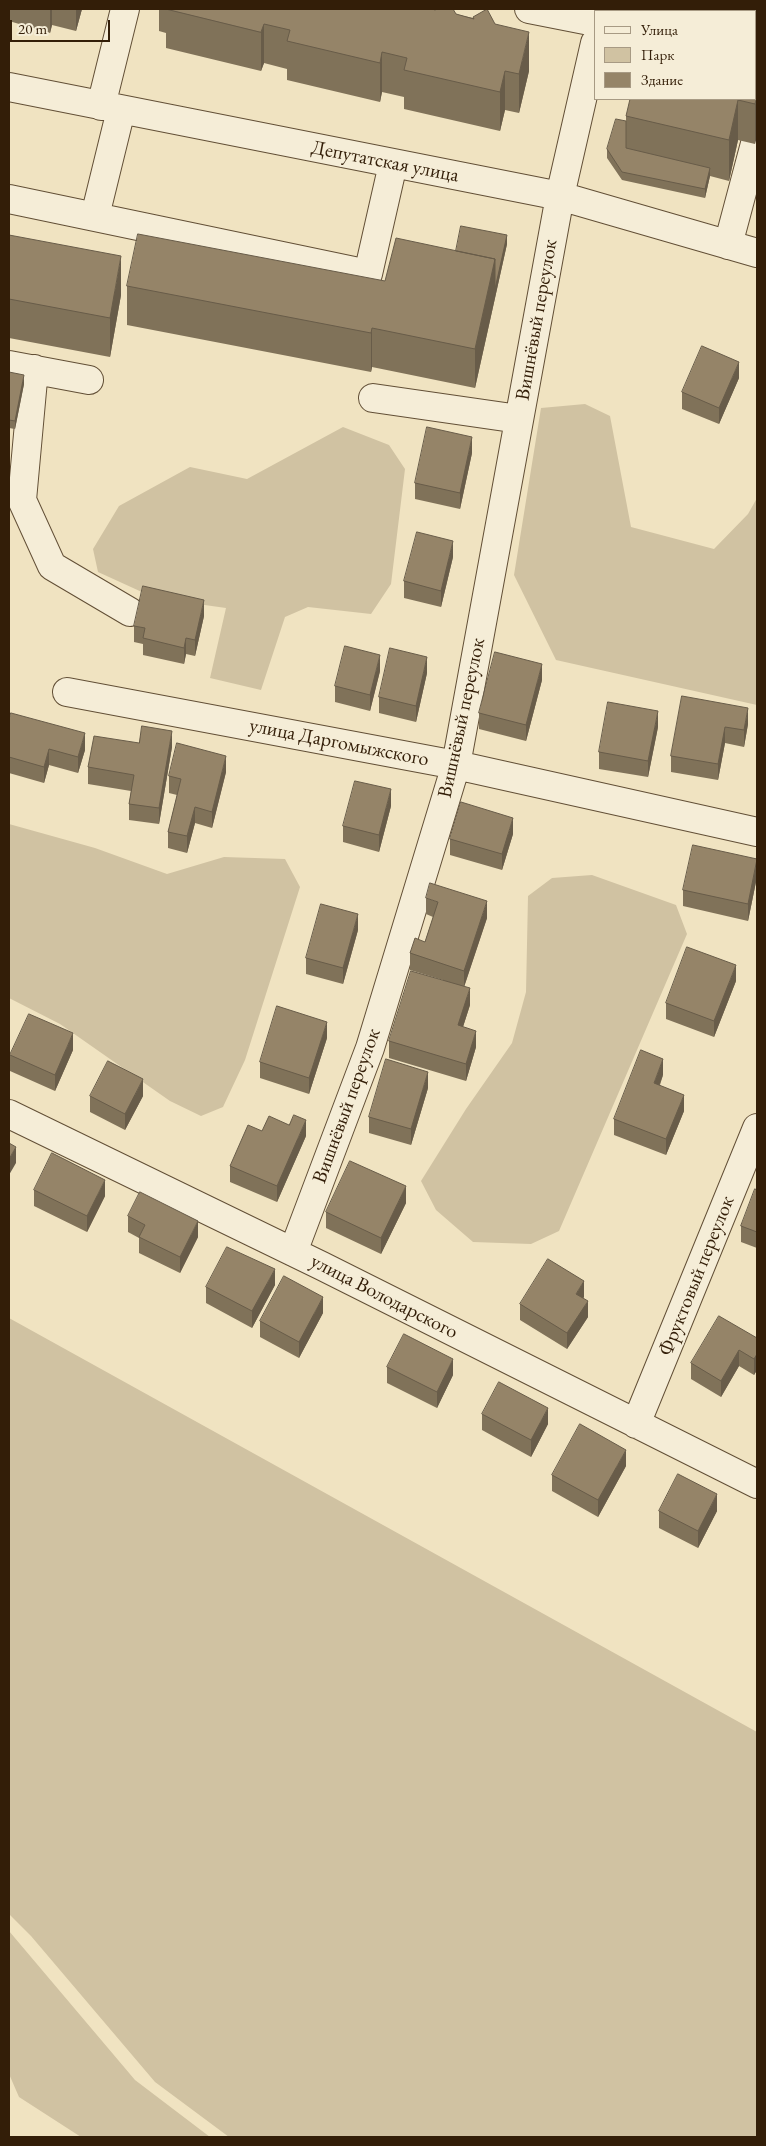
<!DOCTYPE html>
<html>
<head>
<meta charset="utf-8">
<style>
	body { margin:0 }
	#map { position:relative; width:766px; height:2146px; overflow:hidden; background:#f0e3c1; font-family:"EB Garamond",serif }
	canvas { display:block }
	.frame { position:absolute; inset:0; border:10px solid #331e08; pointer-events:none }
	.legend { position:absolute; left:594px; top:10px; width:162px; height:90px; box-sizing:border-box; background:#f5edd7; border:1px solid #a79a84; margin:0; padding:6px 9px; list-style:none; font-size:15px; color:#331e08 }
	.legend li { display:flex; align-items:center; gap:10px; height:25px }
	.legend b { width:25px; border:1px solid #a79a84 }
	.scale { position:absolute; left:10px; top:20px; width:100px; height:22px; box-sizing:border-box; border:2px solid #331e08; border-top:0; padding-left:6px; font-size:15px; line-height:18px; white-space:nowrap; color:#331e08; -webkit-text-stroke:4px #f5edd7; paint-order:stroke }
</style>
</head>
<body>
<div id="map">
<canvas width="766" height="2146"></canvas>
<div class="frame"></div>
<ul class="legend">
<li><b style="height:6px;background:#f5edd7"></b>Улица</li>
<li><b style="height:14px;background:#d0c2a2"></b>Парк</li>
<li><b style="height:14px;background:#958468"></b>Здание</li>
</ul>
<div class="scale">20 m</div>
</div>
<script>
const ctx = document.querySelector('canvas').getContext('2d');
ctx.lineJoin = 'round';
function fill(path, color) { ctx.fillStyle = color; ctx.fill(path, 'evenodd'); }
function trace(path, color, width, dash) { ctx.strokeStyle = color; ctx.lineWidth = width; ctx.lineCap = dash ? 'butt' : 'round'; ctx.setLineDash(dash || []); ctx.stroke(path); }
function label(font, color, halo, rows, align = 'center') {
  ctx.font = font + ' "EB Garamond",serif'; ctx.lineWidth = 4; ctx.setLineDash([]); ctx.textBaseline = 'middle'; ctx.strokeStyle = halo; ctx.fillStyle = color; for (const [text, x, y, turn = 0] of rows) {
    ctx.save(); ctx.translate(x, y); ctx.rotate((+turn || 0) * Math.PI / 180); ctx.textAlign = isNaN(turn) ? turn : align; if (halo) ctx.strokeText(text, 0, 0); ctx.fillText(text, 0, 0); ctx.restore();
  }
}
fill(new Path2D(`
	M585,404L610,416L631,527L714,549L748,514L757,498V705L556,660L514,575L541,408Z
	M343,427L389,445L405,469L391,584L371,614L308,607L285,617L261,690L210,678L226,608L155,598L98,572L93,549L119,506L190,467L247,479Z
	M9,824L95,848L167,874L224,857L285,859L300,887L245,1060L223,1107L201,1116L170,1101L60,1024L9,998Z
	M592,875L676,905L687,934L559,1231L531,1244L473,1242L436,1210L421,1181L466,1109L512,1043L526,992L528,896L552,878Z
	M9,1318L757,1732V2137H229L155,2082L31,1936L9,1914Z
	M9,1931L135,2080L210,2137H81L19,2097L9,2074Z`), '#d0c2a2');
const minor = new Path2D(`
	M529,9L595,22
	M9,87L560,196L757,253
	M101,106L125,9
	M9,199L368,274L393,164
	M95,216L121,110
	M728,245L757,136
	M9,365L89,380
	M34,369L22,500L52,566L130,612
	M373,398L519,419
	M67,692L456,765L757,832
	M9,1114L322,1266L757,1484
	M293,1252L370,1048L456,765L560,196L595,43
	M636,1424L757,1128`);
trace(minor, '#624f36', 30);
trace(minor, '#f5edd7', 28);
fill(new Path2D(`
	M9,9H82L76,31L52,25L50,33L9,21Z
	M159,9H432L473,18V17L495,24L529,71L519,113L505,110L500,131L404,109V97L382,92L380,102L287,80V69L264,63L261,71L166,48V33L159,31Z
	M757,9L755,144L738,140L729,181L710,176L705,198L622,180L607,158V149L626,121V116Z
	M9,235L121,295L110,357L9,338Z
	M507,244L475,388L372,367L371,372L127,325V286L385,281L456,251Z
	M9,372L24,384L15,429L9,428Z
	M739,378L719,424L682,409V392Z
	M472,453L460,509L415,499V483Z
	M453,557L441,607L404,598V581Z
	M204,616L195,656L186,654L184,664L143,655V644L134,642V626Z
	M380,671L370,711L335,702V686Z
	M427,673L416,722L379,713V697Z
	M542,680L526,741L479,729V713Z
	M682,696L748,724L744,747L725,743L718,780L671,772V756Z
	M9,720L85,750L78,773L49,765L44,783L9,773Z
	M658,727L648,777L599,769V752Z
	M139,743L172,747L159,824L129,820V804L131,791L88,784V767Z
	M226,772L212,828L195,823L187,853L168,848V832L177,795L169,793V776Z
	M391,806L379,852L343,842V826Z
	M513,834L502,870L450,855V839Z
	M757,859V877L748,921L683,906V890Z
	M426,898L487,918L464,987L470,1005L463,1027L476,1047L466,1081L389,1058V1041L443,980L410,970V953L425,942L433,917L426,914Z
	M358,930L343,984L306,974V958Z
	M736,981L714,1037L666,1019V1003Z
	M327,1038L309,1094L260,1078V1062Z
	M73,1050L55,1091L10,1071V1055Z
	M663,1075L660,1085L684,1111L666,1155L614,1135V1119Z
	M428,1088L411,1145L369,1133V1117Z
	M90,1096H143L125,1130L90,1112Z
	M306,1136L277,1202L230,1182V1166Z
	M34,1190L105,1196L87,1232L34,1206Z
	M757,1190V1248L741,1242V1226Z
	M406,1203L381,1254L326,1228V1212Z
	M128,1216L198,1237L180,1273L139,1253V1238L128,1232Z
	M275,1285L252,1328L206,1303V1287Z
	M584,1297L583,1298L588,1317L567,1349L520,1320V1304Z
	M323,1313L299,1358L260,1337V1321Z
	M757,1338V1370L754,1375L739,1366L721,1397L691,1379V1363Z
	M387,1367L453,1375L437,1408L387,1383Z
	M482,1414L548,1424L531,1457L482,1430Z
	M626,1466L598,1517L552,1491V1475Z
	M659,1511H717L698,1548L659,1528Z`), '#807259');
fill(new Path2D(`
	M50,9H52V25L50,33Z
	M76,9H82L76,31Z
	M264,24V63L261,71V32Z
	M757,26V66L755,77V37Z
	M529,32V71L519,113V74Z
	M382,52V92L380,102V63Z
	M505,71V110L500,131V92Z
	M757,96V137L755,144V104Z
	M738,100V140L729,181V140Z
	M710,168V176L705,198V189Z
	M507,235V244L475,388V349L495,259Z
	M121,256V295L110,357V318Z
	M372,328V367L371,372V333Z
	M739,362V378L719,424V408Z
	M24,375V384L15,429V421Z
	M472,437V453L460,509V493Z
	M453,541V557L441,607V591Z
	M204,600V616L195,656V640Z
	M186,638V654L184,664V648Z
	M380,655V671L370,711V695Z
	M427,657V673L416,722V706Z
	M542,664V680L526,741V725Z
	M748,708V724L744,747V730Z
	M658,711V727L648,777V761Z
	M725,727V743L718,780V764Z
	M172,731V747L159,824V808Z
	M85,733V750L78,773V757Z
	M49,749V765L44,783V767Z
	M226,756V772L212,828V812Z
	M391,789V806L379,852V835Z
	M195,807V823L187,853V836Z
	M513,818V834L502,870V854Z
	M757,861V877L748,921V904Z
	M487,901V918L464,987V971Z
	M358,914V930L343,984V968Z
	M736,965V981L714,1037V1021Z
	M470,988V1005L458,1042V1025Z
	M327,1022V1038L309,1094V1078Z
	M476,1031V1047L466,1081V1064Z
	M73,1033V1050L55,1091V1075Z
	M663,1059V1075L654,1099V1083Z
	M428,1072V1088L411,1145V1129Z
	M143,1079V1096L125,1130V1114Z
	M684,1095V1111L666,1155V1139Z
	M306,1120V1136L277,1202V1186Z
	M16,1147V1163L9,1175V1159Z
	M105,1180V1196L87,1232V1216Z
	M406,1186V1203L381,1254V1238Z
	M198,1221V1237L180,1273V1257Z
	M275,1269V1285L252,1328V1311Z
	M584,1281V1297L576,1310V1294Z
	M323,1297V1313L299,1358V1342Z
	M588,1301V1317L567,1349V1333Z
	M739,1350V1366L721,1397V1381Z
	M757,1354V1370L754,1375V1359Z
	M453,1359V1375L437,1408V1392Z
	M548,1408V1424L531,1457V1440Z
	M626,1450V1466L598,1517V1500Z
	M717,1494V1511L698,1548V1531Z`), '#685c49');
const building = new Path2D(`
	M166,9H432L435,10L437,9H453L456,14L474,19L473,17L487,9L495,24L529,32L519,74L505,71L500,92L404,70L407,58L382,52L380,63L287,41L290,30L264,24L261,32Z
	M650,9H757V26L755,37V11H650Z
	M755,55H757V96L755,104L738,100L729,140L626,116L630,99H755Z
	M616,119L626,121V148L710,168L705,189L622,172L607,149Z
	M461,226L507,235L495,289V259L456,251Z
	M138,234L385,281L396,238L495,259L475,349L372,328L371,333L127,286Z
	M9,235L121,256L110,318L9,299Z
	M702,346L739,362L719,408L682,392Z
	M9,372L24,375L15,421L9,420Z
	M427,427L472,437L460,493L415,483Z
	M417,532L453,541L441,591L404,581Z
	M143,586L204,600L195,640L186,638L184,648L143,638L145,628L134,626Z
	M345,646L380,655L370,695L335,686Z
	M390,648L427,657L416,706L379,697Z
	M495,652L542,664L526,725L479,713Z
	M682,696L748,708L744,730L725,727L718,764L671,756Z
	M608,702L658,711L648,761L599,752Z
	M11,713L85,733L78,757L49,749L44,767L9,757V720Z
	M142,726L172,731L159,808L129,804L134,775L88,767L94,736L139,743Z
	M177,743L226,756L212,812L195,807L187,836L168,832L181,779L169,776Z
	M355,781L391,789L379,835L343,826Z
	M461,802L513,818L502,854L450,839Z
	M693,845L757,859L748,904L683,890Z
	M430,883L487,901L464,971L410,953L415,938L425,942L438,902L426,898Z
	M321,904L358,914L343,968L306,958Z
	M687,947L736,965L714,1021L666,1003Z
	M411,971L470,988L458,1025L476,1031L466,1064L389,1041Z
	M277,1006L327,1022L309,1078L260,1062Z
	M29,1014L73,1033L55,1075L10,1055Z
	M641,1050L663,1059L654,1083L684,1095L666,1139L614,1119Z
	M386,1059L428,1072L411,1129L369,1117Z
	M108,1061L143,1079L125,1114L90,1096Z
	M294,1115L306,1120L277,1186L230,1166L248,1125L262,1131L269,1116L289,1125Z
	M9,1143L16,1147L9,1159Z
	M52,1153L105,1180L87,1216L34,1190Z
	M350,1161L406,1186L381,1238L326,1212Z
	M755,1189L757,1190V1232L741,1226Z
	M140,1192L198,1221L180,1257L139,1237L145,1225L128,1216Z
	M227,1247L275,1269L252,1311L206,1287Z
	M548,1259L584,1281L576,1294L588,1301L567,1333L520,1304Z
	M284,1276L323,1297L299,1342L260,1321Z
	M719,1316L757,1338V1354L754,1359L739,1350L721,1381L691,1363Z
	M404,1334L453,1359L437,1392L387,1367Z
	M499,1382L548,1408L531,1440L482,1414Z
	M580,1424L626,1450L598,1500L552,1475Z
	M678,1474L717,1494L698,1531L659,1511Z`);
fill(building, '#958468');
trace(building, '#685c49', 1);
label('20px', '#331e08', '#f5edd7', [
	["Депутатская улица",385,162,11],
	["Вишнёвый переулок",537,320,-80],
	["Вишнёвый переулок",462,718,-78],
	["улица Даргомыжского",339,743,11],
	["Вишнёвый переулок",347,1106,-70],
	["Фруктовый переулок",697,1276,-68],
	["улица Володарского",384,1297,27]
]);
</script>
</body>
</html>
